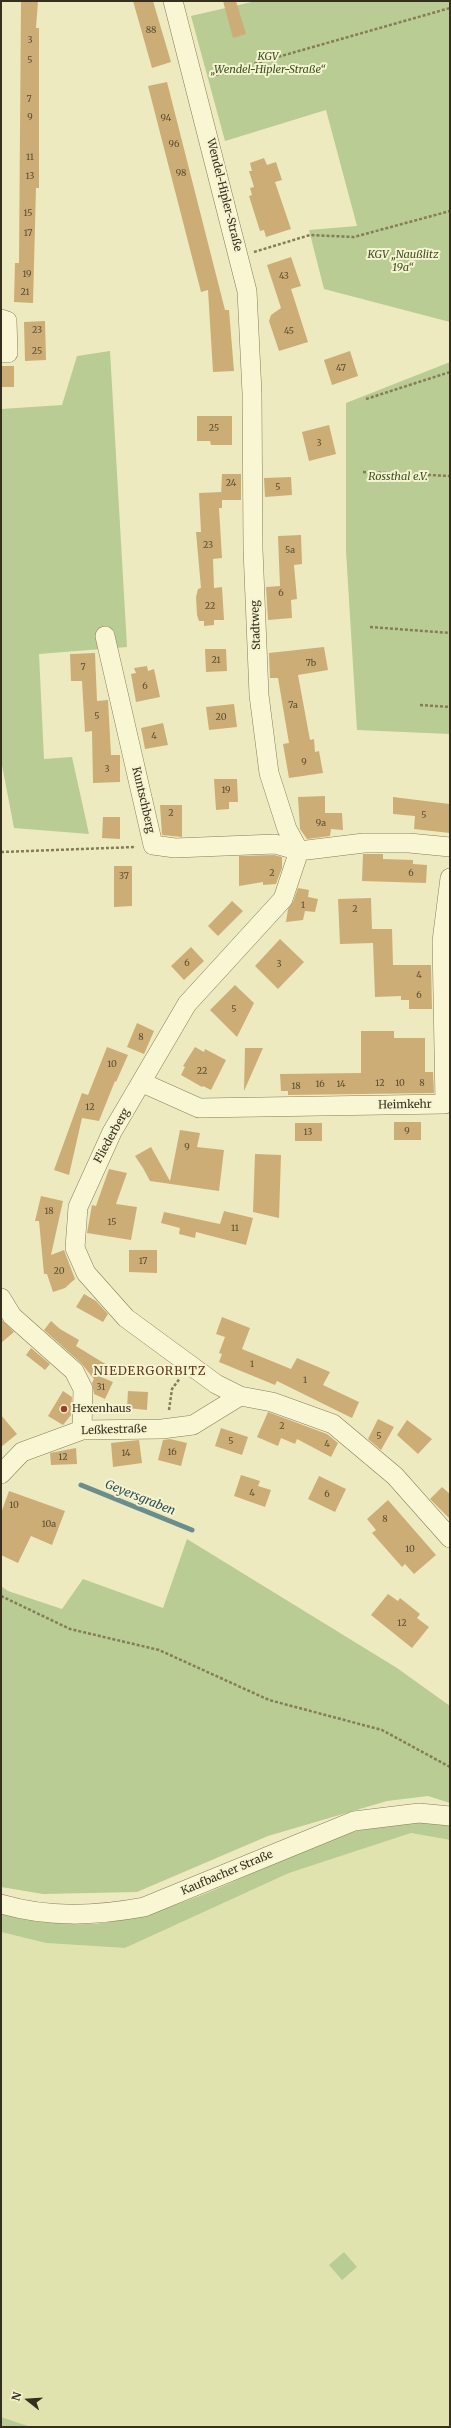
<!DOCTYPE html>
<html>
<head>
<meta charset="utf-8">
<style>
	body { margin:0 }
	#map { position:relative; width:451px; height:2428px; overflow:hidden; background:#eeeac0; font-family:Merriweather,serif }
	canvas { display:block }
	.frame { position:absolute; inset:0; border:2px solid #362f1d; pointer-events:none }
	.north { position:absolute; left:8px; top:2380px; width:40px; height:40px; -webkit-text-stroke:3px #f5f3d0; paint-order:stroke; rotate:287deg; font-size:11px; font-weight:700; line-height:16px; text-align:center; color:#362f1d }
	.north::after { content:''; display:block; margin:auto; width:14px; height:18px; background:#362f1d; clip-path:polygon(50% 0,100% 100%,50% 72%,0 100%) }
</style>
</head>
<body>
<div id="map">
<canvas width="451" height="2428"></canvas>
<div class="frame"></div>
<div class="north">N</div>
</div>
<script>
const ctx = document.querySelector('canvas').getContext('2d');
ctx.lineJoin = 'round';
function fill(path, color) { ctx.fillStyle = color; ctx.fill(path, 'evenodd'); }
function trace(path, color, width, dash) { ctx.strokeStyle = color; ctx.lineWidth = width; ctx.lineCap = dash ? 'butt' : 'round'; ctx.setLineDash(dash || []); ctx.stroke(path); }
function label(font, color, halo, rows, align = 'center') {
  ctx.font = font + ' Merriweather,serif'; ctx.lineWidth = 4; ctx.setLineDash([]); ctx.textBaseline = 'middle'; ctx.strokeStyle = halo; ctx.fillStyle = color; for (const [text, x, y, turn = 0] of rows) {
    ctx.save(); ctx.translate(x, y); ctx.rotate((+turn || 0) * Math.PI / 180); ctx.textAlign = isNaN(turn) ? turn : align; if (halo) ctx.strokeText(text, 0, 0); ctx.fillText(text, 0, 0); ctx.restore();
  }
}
fill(new Path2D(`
	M411,1833L450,1840V2427H31L1,2417V1932L46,1943L125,1948L289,1873Z`), '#e0e3ae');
fill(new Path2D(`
	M256,1H450V322L324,289L309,230L357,226L326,110L225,141L191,16Z
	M110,351L127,647L39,654L44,759L72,757L89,834L14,828L1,760V409L62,405L77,356Z
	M450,362V734L357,730L346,551V403Z
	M187,1539L397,1668L450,1706V1803L428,1796L387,1801L268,1836L137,1892L43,1894L1,1887V1586L8,1591L62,1609L83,1579L163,1608Z
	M425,1822L450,1826V1840L411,1833L289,1873L125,1948L46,1943L1,1932V1913C37,1921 72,1928 109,1922C196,1909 270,1858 353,1832C376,1825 402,1824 425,1822Z
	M344,2252L357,2267L342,2280L329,2265Z
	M1,2417L31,2427H1Z`), '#b8cc94');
trace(new Path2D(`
	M81,1485L192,1530`), '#6a8d8d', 5);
fill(new Path2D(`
	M21,1H38L36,28H39V188H36L33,303L14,302L15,263H19Z
	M133,1H153L171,62L152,68Z
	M223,1H236L246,34L233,38Z
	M167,82L225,310H229L234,371L213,372L208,290L201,292L148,86Z
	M264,158L267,165L276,162L282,180L275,182L291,229L266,237L264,230L260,231L249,196L252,195L250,188L254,187L249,171H252L250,163Z
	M291,257L301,286L291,289L308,342L279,351L269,321L271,315L281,308L267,265Z
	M45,321L46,360L25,361L24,322Z
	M350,351L358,376L332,385L324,360Z
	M1,366H14V387H1Z
	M197,416H232V445H211L210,441H197Z
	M329,425L336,454L309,461L302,432Z
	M222,474H241V500H222V508H219L222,558L213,559L214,588L222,587L224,620H214V625L204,626V621H199L197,615L196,597L198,589L201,588L196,532H201L199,493L221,492V496Z
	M291,477L292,495L265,497L264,478Z
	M301,535L302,564L294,565L297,599L291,600L292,618L268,620L266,587L280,586L278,536Z
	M324,647L328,670L298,675L310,740L314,739L315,752L319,751L323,773L289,778L283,744L289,743L278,678H270L269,653Z
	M205,649H226L227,671L206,672Z
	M95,653L97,701L108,700L111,755H120V782L93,783L92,731L85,732L82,681H71L70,654Z
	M147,666L148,671L154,669L160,697L136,702L131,674L136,673L134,668Z
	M234,704L237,727L209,730L206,707Z
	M163,723L168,745L145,749L141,728Z
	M214,779H237L238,802H229V809L216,810Z
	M325,796V813H342L343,830L331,829L330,836L307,839L300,829L298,797Z
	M393,797L450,804V833L414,829L415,816L393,814Z
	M160,805H182V837L162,835Z
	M103,817H120V839L102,838Z
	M363,854H383V859L413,860V864L427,865L426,883L362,881Z
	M274,855L282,857V868L276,884L263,885V882L239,886V856Z
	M114,866H132V906L114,907Z
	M298,888L309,890L308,897L318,899L315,912L305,911L303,920L286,922L288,909L293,902Z
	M371,898L372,929H392L393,965H431L432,1009H409V1000H401V996L375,997L373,943L340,944L338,899Z
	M232,901L243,911L218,936L208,926Z
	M280,939L304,962L278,989L255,966Z
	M191,947L204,961L184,980L171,966Z
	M235,985L254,1003L237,1037L210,1010Z
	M137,1023L154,1031L144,1054L127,1047Z
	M361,1031H394V1038H425V1072H433L434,1093L288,1095V1091H281L280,1074L361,1073Z
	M107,1047L128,1055L116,1082L115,1081L99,1121L82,1118L69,1175L54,1170L82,1093L88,1095Z
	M195,1047L204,1052L205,1049L226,1060L211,1090L203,1086L202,1087L181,1075L185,1067L183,1066Z
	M245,1048H263L244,1091V1090Z
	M394,1122H421V1140H394Z
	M295,1123H322V1141H295Z
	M180,1130L200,1133L197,1147L224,1150L219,1191L150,1181L143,1168L135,1156L151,1147L170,1181Z
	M255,1154L281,1155L279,1218L253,1212Z
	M109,1169L127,1173L116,1204L137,1207L131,1240L87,1233L92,1205L96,1206Z
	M41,1196L63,1201L51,1255L64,1250L75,1279L65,1288L53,1292L47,1274H44L39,1221H35Z
	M224,1211L253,1218L246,1245L196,1232L195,1238L179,1234L180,1228L161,1223L164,1212L220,1224Z
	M129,1250H157V1273L129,1272Z
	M84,1294L96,1301L108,1314L103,1322L76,1307Z
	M222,1317L250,1328L242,1349L291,1369L297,1358L330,1372L323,1385L359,1402L352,1418L277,1381L275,1385L219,1362L222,1354L219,1353L225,1337L216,1334Z
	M1,1319L14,1332L1,1343Z
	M51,1321L60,1329L79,1340L76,1346L107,1365L101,1377L113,1382L105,1399L94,1394L92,1383L94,1379L81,1363L44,1330Z
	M31,1348L50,1364L45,1370L26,1355Z
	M63,1391L72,1397L71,1415L63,1425L48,1416Z
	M128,1391L148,1392L147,1410L127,1408Z
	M268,1412L327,1434L338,1443L331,1457L297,1439L295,1444L281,1438L278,1446L257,1437Z
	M1,1415L17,1434L1,1447Z
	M378,1419L394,1427L381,1450L368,1439Z
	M407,1420L432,1439L418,1454L397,1435Z
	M221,1428L248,1437L242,1455L215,1446Z
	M170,1439L187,1443L181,1466L158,1460L163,1440Z
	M139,1440L142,1463L113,1467L111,1443Z
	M76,1448L77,1464L51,1465L50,1453Z
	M241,1475L260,1481L258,1486L271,1490L265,1507L234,1496Z
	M319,1476L346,1489L335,1512L308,1499Z
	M442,1487L450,1494V1519L430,1499Z
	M9,1491L65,1511L52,1545L31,1536L18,1563L1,1555V1513Z
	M388,1500L436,1555L414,1574L405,1564L402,1567L372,1533L376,1530L367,1519Z
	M388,1594L398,1601L400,1598L420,1614L417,1618L429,1627L412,1648L371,1615Z`), '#ccad76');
const street = new Path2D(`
	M173,1L247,291L252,393L253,549L259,695L269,773L287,829L299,851
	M1,319L7,321L8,353H1
	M105,636L153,845L175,848L275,844L299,851L364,843H409L450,847
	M299,851L283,899L187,1004L112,1132L78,1207L75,1248L86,1273L126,1318L216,1384L240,1396L272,1402L333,1424L395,1476L450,1538
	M143,1083L199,1108L445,1104L442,941L450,878
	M1,1298L12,1316L74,1371L83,1389L82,1430
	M1,1474L22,1452L82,1430L162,1429L193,1425L240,1396
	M1,1904C49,1918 95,1916 144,1907L354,1821L419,1813L450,1816`);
trace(street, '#877c58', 20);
trace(new Path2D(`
	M211,76L450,8
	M254,252L310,235L354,237L450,211
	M366,399L450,372
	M363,472L450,476
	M370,627L450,633
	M420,705L450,707
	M1,852L136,847
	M169,1410L172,1389L180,1378
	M1,1596L70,1629L159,1650L269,1700L382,1730L450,1767`), '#877c58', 2.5, [3, 2]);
trace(street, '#f9f6d3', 19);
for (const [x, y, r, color] of [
	[64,1409,4,"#964028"]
]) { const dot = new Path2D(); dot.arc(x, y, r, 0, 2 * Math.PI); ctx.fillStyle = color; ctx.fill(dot); trace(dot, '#f5f3d0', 1.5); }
label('9px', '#5c4e33', null, [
	["88",151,30],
	["3",30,40],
	["5",30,60],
	["7",29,99],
	["9",30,117],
	["94",166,118],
	["96",174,144],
	["11",30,157],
	["98",181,173],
	["13",30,176],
	["15",28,213],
	["17",28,233],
	["19",27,274],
	["43",284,276],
	["21",25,292],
	["23",37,330],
	["45",289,331],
	["25",37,351],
	["47",341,368],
	["25",214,428],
	["3",319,443],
	["24",231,483],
	["5",278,487],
	["23",208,545],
	["5a",290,550],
	["6",281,593],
	["22",210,606],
	["21",216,660],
	["7b",311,663],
	["7",83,667],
	["6",145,686],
	["7a",293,705],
	["5",97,716],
	["20",221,717],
	["4",154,736],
	["9",304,762],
	["3",107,769],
	["19",226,790],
	["2",171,813],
	["5",424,815],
	["9a",321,823],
	["2",272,873],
	["6",411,873],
	["37",124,876],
	["1",303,905],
	["2",355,909],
	["6",187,963],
	["3",279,964],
	["4",419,975],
	["6",419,995],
	["5",234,1009],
	["8",141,1037],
	["10",112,1064],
	["22",202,1071],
	["12",380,1083],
	["10",400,1083],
	["8",422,1083],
	["16",320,1084],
	["14",341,1084],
	["18",296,1086],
	["12",90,1107],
	["9",407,1131],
	["13",308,1132],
	["9",187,1147],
	["18",49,1211],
	["15",112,1222],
	["11",235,1228],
	["17",143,1261],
	["20",59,1271],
	["1",252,1364],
	["1",305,1380],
	["31",101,1387],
	["2",282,1426],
	["5",379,1436],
	["5",231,1441],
	["4",327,1444],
	["16",172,1452],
	["14",126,1453],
	["12",63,1457],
	["4",252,1493],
	["6",327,1494],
	["10",14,1505],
	["8",385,1519],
	["10a",49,1524],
	["10",410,1549],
	["12",402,1623]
]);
label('italic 11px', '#3c5323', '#f5f3d0', [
	["KGV",268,57],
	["„Wendel-Hipler-Straße“",268,70],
	["KGV „Naußlitz",403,255],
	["19a“",403,268],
	["Rossthal e.V.",398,477]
]);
label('11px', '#362f1d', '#f5f3d0', [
	["Wendel-Hipler-Straße",224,195,76],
	["Stadtweg",256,625,-92],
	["Kuntschberg",143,800,77],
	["Heimkehr",405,1105,-1],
	["Fliederberg",112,1136,-61],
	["Leßkestraße",114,1430,-2],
	["Kaufbacher Straße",227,1873,-23]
]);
label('11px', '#362f1d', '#f5f3d0', [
	["Hexenhaus",72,1409]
], 'left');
ctx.letterSpacing = '1px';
label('12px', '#633b1c', '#f5f3d0', [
	["NIEDERGORBITZ",150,1372]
]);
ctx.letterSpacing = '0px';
label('italic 12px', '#2c4f56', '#f5f3d0', [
	["Geyersgraben",140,1498,22]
]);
</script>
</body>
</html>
